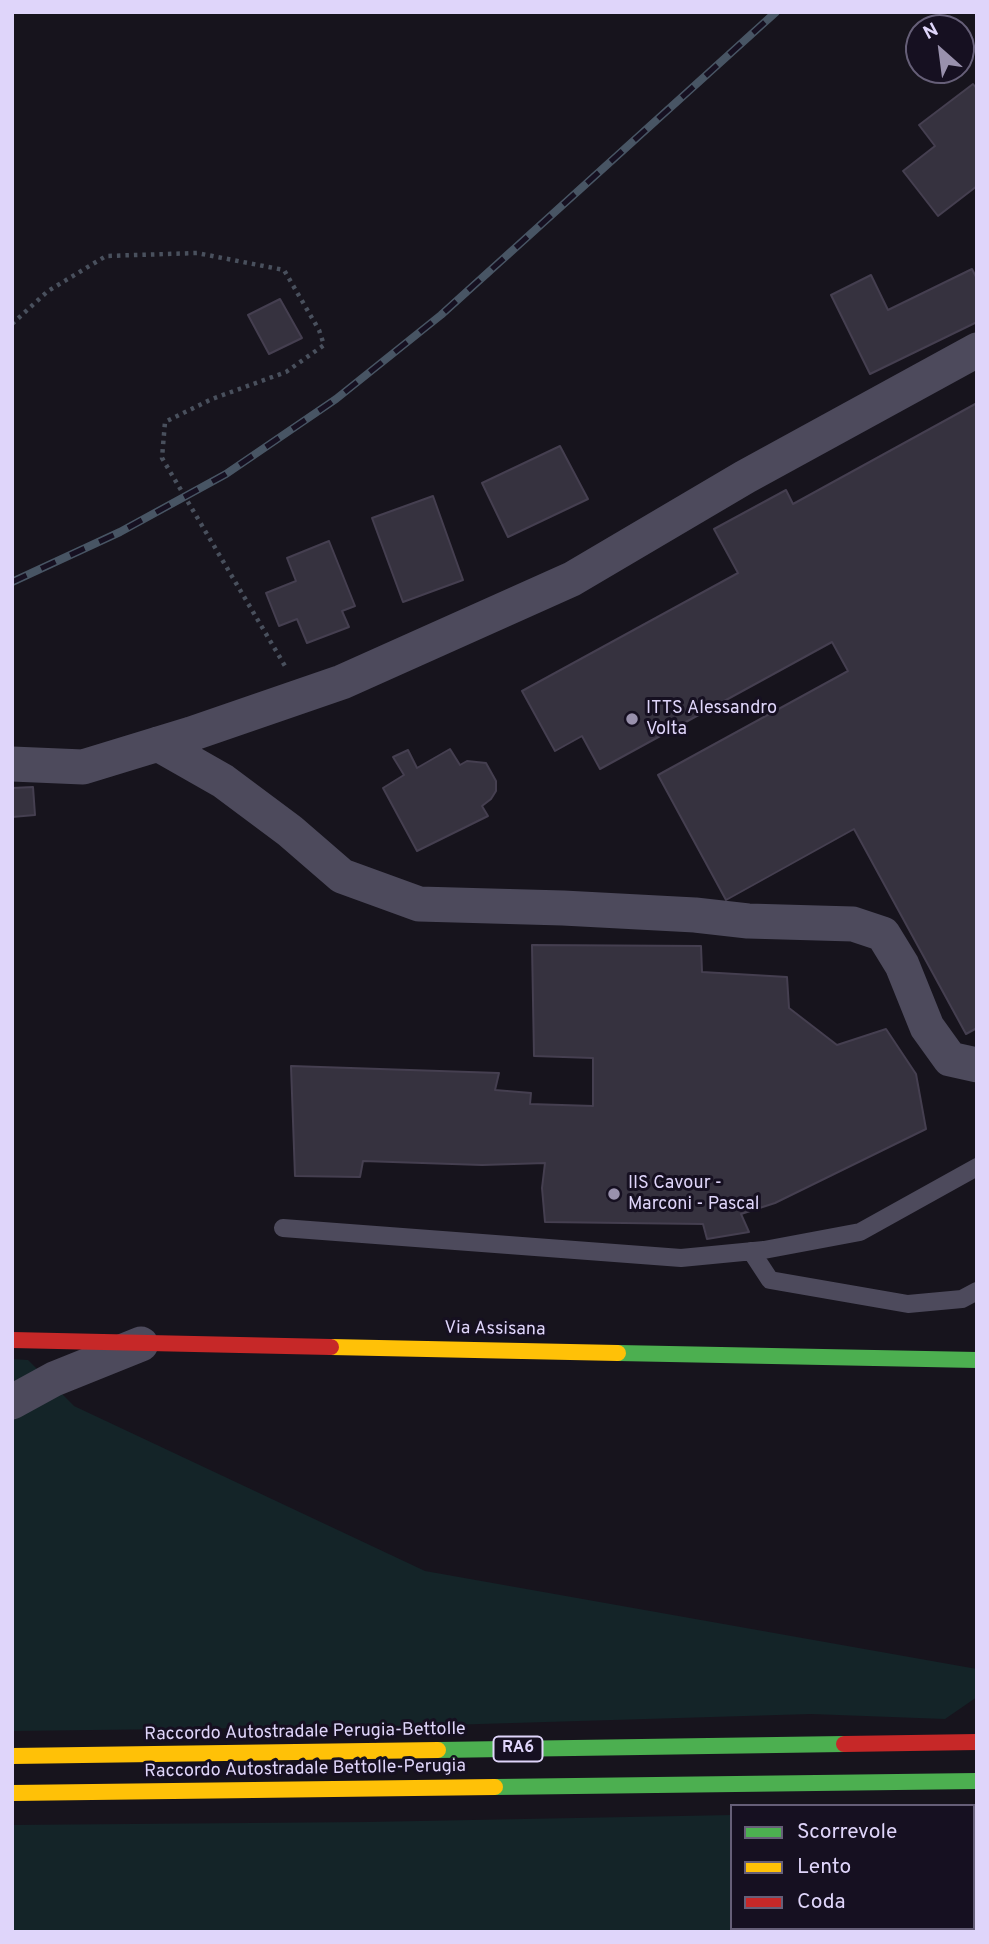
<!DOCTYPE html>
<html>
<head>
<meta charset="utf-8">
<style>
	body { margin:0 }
	#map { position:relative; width:989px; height:1944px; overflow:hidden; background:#17141d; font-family:Overpass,sans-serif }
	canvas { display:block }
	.frame { position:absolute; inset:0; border:14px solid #dfd5fa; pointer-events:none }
	.legend { position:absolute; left:730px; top:1804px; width:245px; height:126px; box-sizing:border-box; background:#161021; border:2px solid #665f78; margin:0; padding:9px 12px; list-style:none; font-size:21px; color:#dfd5fa }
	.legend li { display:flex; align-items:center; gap:14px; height:35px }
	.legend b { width:35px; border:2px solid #665f78 }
	.north { position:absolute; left:905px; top:14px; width:70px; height:70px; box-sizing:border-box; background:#161021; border:2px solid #665f78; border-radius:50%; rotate:332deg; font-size:19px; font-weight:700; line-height:28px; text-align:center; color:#dfd5fa }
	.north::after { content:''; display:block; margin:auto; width:24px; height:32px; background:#9991ad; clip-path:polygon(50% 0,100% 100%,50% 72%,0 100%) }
</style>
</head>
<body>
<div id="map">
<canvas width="989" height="1944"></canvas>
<div class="frame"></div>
<ul class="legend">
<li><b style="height:9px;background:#4caf50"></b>Scorrevole</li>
<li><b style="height:9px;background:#ffc107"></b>Lento</li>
<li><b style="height:9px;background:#c62828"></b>Coda</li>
</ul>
<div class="north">N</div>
</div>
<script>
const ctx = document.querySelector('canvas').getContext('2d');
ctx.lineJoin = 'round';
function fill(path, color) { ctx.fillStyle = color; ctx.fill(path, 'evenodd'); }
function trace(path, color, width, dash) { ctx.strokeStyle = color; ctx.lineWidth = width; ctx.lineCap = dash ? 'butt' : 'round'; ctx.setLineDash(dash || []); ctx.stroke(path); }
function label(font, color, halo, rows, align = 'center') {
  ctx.font = font + ' Overpass,sans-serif'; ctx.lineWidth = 6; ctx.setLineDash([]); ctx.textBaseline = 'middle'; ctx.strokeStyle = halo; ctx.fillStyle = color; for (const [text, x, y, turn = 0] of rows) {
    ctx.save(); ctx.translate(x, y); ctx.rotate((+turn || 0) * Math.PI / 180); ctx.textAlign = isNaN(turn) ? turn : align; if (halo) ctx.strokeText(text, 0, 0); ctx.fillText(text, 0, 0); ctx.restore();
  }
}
fill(new Path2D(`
	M12,1359L28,1360L74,1406L425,1571L977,1669V1697L945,1719L811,1714L414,1726L12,1731Z
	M973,1809H977V1932H12V1825L367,1822L732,1815V1928H973Z`), '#142428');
const building = new Path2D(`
	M973,84L977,89V186L938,216L903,171L935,146L919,125Z
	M972,269L977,279V322L870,374L831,295L871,275L888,310Z
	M280,299L302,338L269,354L248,315Z
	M977,403V1028L966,1034L854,829L726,900L658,775L848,671L832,642L600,769L582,736L555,751L522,691L738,573L714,529L786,490L793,504Z
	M560,446L588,499L508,537L482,483Z
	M433,496L463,580L403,602L372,518Z
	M329,541L355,606L342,611L349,627L307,643L297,619L279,626L266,593L296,581L287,558Z
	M450,749L460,765L467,761L486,763L496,781V791L491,799L482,806L488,816L417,851L383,788L404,775L393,757L408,750L417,768Z
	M33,787L35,815L12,817V788Z
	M532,945L701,946L702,972L787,977L789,1008L837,1045L886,1029L916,1074L926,1129L775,1203L741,1214L749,1232L707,1239L703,1224L545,1222L542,1188L545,1163L482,1165L363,1161L360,1177L295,1176L291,1066L499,1073L495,1090L531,1093L530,1104L593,1106V1058L534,1056Z`);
fill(building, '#36323f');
trace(building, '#453f50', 2);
trace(new Path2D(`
	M12,324L48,291L106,256L197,253L284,270L319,330L324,345L286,372L212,399L165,422L162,458L285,666`), '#49505d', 4.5, [3.5, 5]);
trace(new Path2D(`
	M283,1228L681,1258L764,1250L860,1232L977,1167
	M751,1251L770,1280L908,1304L962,1299L977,1291`), '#4d4a5c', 18);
trace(new Path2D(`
	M158,744L223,781L290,831L342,876L419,904L563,908L695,915L748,921L853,924L883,934L902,965L927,1027L950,1059L977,1065
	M12,764L83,767L191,734L342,682L572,579L745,477L977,350
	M12,1402L54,1379L141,1344`), '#4d4a5c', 35);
trace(new Path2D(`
	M618,1353L977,1360
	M438,1750L844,1744
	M495,1787L977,1781`), '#4caf50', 16);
trace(new Path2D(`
	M331,1347L618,1353
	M12,1756L438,1750
	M12,1793L495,1787`), '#ffc107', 16);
trace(new Path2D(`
	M12,1340L331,1347
	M844,1744L977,1742`), '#c62828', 16);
const rail = new Path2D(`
	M12,582L120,532L226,474L336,399L441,315L776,12`);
trace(rail, '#485564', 8);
trace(rail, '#161021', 5, [16]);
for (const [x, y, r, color] of [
	[632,719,7,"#9991ad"],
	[614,1194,7,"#9991ad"]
]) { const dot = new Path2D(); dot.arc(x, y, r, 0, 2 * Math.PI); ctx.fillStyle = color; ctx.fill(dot); trace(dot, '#161021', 2.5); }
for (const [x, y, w] of [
	[518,1749,49]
]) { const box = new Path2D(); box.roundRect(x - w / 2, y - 12.5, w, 25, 5); ctx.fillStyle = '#161021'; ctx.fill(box); trace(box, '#dfd5fa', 2); }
label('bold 16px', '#dfd5fa', null, [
	["RA6",518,1749]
]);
label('18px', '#dfd5fa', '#161021', [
	["ITTS Alessandro",646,709],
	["Volta",646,730],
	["IIS Cavour -",628,1184],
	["Marconi - Pascal",628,1205]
], 'left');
label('18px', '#dfd5fa', '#161021', [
	["Via Assisana",495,1330,1],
	["Raccordo Autostradale Perugia-Bettolle",305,1733,-1],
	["Raccordo Autostradale Bettolle-Perugia",305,1770,-1]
]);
</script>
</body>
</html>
